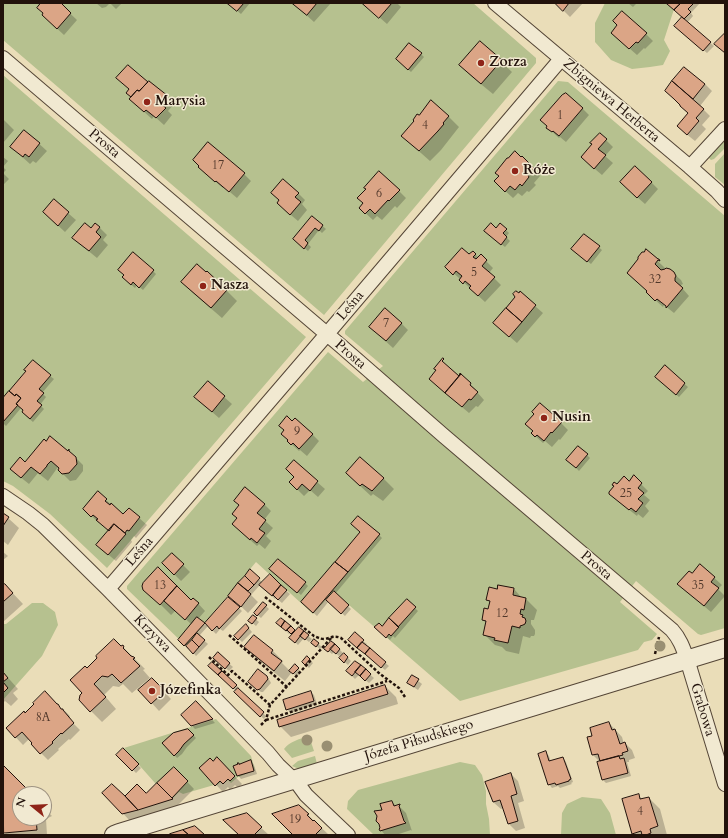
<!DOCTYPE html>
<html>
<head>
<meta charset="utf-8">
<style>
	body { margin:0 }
	#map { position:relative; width:728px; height:838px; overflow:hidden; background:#eaddb8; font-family:Cardo,serif }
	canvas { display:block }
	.frame { position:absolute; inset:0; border:4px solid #22120b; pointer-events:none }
	.north { position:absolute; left:12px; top:786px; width:40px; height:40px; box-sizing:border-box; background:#f1e9d1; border:1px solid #9e9382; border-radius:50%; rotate:288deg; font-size:11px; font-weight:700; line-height:16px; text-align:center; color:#22120b }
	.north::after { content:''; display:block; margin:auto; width:14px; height:18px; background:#8f2418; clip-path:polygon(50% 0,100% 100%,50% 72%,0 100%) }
</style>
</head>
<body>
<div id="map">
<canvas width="728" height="838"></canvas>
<div class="frame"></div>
<div class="north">N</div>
</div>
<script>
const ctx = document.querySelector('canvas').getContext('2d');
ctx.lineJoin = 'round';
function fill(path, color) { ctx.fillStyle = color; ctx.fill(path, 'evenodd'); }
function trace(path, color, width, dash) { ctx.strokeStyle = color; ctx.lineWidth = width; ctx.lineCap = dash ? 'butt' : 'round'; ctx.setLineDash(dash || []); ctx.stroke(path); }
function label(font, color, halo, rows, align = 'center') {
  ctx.font = font + ' Cardo,serif'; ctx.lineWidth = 3; ctx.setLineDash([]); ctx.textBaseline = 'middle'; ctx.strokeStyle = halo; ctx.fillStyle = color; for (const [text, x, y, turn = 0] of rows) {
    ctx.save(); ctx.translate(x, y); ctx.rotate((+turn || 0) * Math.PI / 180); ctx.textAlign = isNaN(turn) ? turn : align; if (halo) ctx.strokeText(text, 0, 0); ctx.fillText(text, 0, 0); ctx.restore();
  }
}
fill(new Path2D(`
	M3,3H473L536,58V63L324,315L3,40Z
	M605,3H676L664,40L670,51L663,65L650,67L632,69L611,60L595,42V23Z
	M3,75L306,337L107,568L50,514L13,486L3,481Z
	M558,81L568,82L725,216V628L701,635L698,634L636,581L620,602L657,634L652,640L644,642L638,650L460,701L349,605L334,591L313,614L256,562L186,646L127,589V586L328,352L363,382L383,366L345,334V331Z
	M725,139V148L714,159L711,160L708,157Z
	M725,153V185L715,177V164Z
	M32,603H43L55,612L58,625L42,656L3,700V624H6Z
	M216,719L251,756L255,770L239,777H238L231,783L228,780L223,784L221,782L216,786L214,785L183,794L179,792L172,799L155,783L124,748Z
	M309,736L314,751L292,758L284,749C290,741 300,739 309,736Z
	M315,756L317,764L299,769L292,766L298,761Z
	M460,762L475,765L482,775L486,791V804L489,819L490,835H374L347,809L348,801L358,790Z
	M582,797L601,799L610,813L616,835H561L562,813L567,804Z`), '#b6c18f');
fill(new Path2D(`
	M42,3H59L77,20L64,35L50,22L45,14Z
	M96,3H122L116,9L110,3L106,7L102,8Z
	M228,3H250L241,14Z
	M293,3H331L314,22Z
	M363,3H397L401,7L387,24Z
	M556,3H583L570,17Z
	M628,3H637L633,7Z
	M669,3H700L691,13L693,16L687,23L714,46L707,53L678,29L683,17Z
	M612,33L646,34L653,41L645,49L644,48L637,55Z
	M480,42L512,72L493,94L471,76L460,65Z
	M421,54L424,57L411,72L397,59Z
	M685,68L705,84L712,91L700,106L710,116L702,125L706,129L695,141L685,133L689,114L666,91Z
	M132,97H167L174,104L168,111L172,115L164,125L154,116L152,119L130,99Z
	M582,108L589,115L566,142L560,137L559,138L548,128Z
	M448,116L459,127L441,150L430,161L413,146L402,136Z
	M3,119L14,130L3,143Z
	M25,131L47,151L36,163L33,161L30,164L19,154Z
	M600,134L613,147L605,156L613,163L602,175L589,164Z
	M3,157L8,161L3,167L6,170L3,173Z
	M522,157L540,176L534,183L536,185L529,192L527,191L522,196L518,193L513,198L502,188Z
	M3,173L9,179L3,185Z
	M206,174H244L251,181L237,198L224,187L223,188Z
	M651,182L658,189L645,204L628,189Z
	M399,191L406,198L397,208L395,206L382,220L377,216L373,220L360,208Z
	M272,193H298L305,200L302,204L307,210L298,221L285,210L280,201Z
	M54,201L76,220L65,232L51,219Z
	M312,217L326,229L322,233L319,230L308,244L311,247L308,251L297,242Z
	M96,224L107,235L103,240L108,245L97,258L80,244Z
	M496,229L506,230L509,233L506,237L510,241L505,247L489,234Z
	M584,235L602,250L591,264L576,252Z
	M647,251L665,268L662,272L673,273L681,280L683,284L681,285L682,288L689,296L674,313L664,305L663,307L654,299L648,291Z
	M473,252L479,258L481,256L493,268L489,273L501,285L485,302L447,267L469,255Z
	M153,271L156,274L143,290L137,285L135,288L126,280Z
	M182,282H218L237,301L222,318L193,293Z
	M520,293L543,313L517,343L502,330Z
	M401,323L408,330L393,348L370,327Z
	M665,367L688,387L679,397L659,380Z
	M27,371L50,376L54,379L42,393L46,397L40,405L44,409L33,422L26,416L24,410L21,408L6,426L3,423V400Z
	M459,377L470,384L477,391V392L484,400L478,407L476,406L469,413L437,386Z
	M208,383L232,404L219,418L203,404Z
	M535,414L561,423L568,430L560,440L559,439L552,447L545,441L543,443L532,433L534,431Z
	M293,422L312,434L319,441L307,456L300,450L299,451L288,441Z
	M587,455L590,458L579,471L571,463Z
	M76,458L83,465V471L76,480L70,481L59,470L60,468L58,467L48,481L38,473L29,484L19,476L25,463Z
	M294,462L325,489L318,497L310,490L304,496L297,489Z
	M383,478L394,489L383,501L373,494L371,496L358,484Z
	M629,482L641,484L648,491L644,495L650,500L645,506L649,511L643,518L638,514L637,516L618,501L610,494L618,485Z
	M106,500L123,515L129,509L147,525L136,538L134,536L131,540L132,542L116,561L105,552L110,531L100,522L99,523L84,509Z
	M264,504L271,511L264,520L273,528L266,536L271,541L265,549L259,544L257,546L240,531Z
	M3,514L8,518L19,528L8,545L3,541Z
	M379,535L382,538L335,594L351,609L345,616L329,601L317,616L305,605Z
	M3,552L8,556L3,560Z
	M172,554L190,572L181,581L163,563Z
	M700,565L722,585L718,589L725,596L711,612L686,591L679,584L692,574Z
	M158,569L192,602L194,599L205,611L198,619L205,625L228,598L242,611L223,631L220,629L216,634L208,626L199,636L208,644L196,656L189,648L188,649L179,640L192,625L176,610L171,615L143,587Z
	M250,571L263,583L270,576L290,594L282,603L276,598L275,599L260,585L251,595L258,602L248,613L229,595Z
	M274,572L305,583L308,586L301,595Z
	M5,585L23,604L3,622V587Z
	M514,589L522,598L526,599L537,610L534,620H531V624L535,630V634L534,636H531L530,638L523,636L519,654L506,651L502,647L495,645L484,634L487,623L483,620L489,610L491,603L488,599L498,590Z
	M407,600L418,611L395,638L393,636L390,640L376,627H382Z
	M263,603L269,609L261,618L255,613Z
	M253,617L259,622L256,626L250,621Z
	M281,619L296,632L299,628L312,639L309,642L304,638L298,645L294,641L293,635L291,633L289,634L278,623Z
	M246,625L252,632L242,642L236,636Z
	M254,636L273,651L283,661L282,663L290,671L295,665L301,672L297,677L292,672L285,681L256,658L245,647Z
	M314,640L322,647L320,649L316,646Z
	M363,641L367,644L365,646L389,666L385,670L352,643Z
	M122,646L145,669L143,670L150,678L132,693L123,684L119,687L113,686L104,695L116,709L102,722L80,700L83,693L87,669Z
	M326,649H339L343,653L339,656L334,652L332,654Z
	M218,654L233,667L229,671L218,661Z
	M344,654L351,661L348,665L340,658Z
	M307,658L313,663L309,668L303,662Z
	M355,662L374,678L369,683L359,675L355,679L347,671Z
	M209,666L236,685L239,688L238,690L266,716L264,719L238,695L236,691Z
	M3,672L18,689L13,693L18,699L11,706L5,701L3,703Z
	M412,676L422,684L418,690L412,686L408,683Z
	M267,677L270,681L271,683L263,692H261L252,685Z
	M152,679L171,699L159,711L140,690Z
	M385,686L396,697L398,704L291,737L280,726Z
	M311,692L314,695L317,704L291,713L287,709Z
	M196,703L215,723L195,729L182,715Z
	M63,709L70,716L69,719L80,730L70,740L69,739L58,749L59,750L48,760L32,744L33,743L29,739L23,745L7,728L25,714Z
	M609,723L622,737L624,744L625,743L632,750L635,758L629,760V762H627L631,776L606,783L603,780L598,763L600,762L593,755V737Z
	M188,730L196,738L187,747L182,754L177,758L163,743Z
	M123,750L141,768L136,773L118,755Z
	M545,752L549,756L551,762L563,758L566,762L573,782L571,783L572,784L560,788L558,786L552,788L549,784Z
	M251,761L254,765L257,774L241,779L238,775Z
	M213,762L224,765L242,784L238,788L235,785L230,790L228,787L223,792L200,768Z
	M3,766L30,794H20V818H44V808L52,816L46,819L47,835H7L5,833L3,814Z
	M174,768L194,789L178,805L179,806L130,821L104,793L125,798L146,794Z
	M511,774L518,781L524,801L518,803L525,828L516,831L509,824L503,808L501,809L493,802Z
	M638,795L643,800L649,798L660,809L667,835H635L633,833Z
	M392,802L396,806H399L406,813L412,831L411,830L396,835H385L381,830L383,811Z
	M299,806L308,815L329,835H294Z
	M246,814L269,835H240Z`), '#0003');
const building = new Path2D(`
	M41,3H61L71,13L57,29L42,15L43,13L37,8Z
	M227,3H244L237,11Z
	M292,3H317L307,15Z
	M362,3H392L379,18Z
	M555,3H569L563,11Z
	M668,3H681L674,10L667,4Z
	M681,3H694L688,9L691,12L684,19L674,10Z
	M622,11L647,33L638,43L636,42L629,49L611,33L617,25L613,21Z
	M682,17L711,42L703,51L674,26Z
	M725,33V53L714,44Z
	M480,41L502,60L481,84L459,65Z
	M409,43L422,53L408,70L396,59Z
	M128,65L148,82L139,91L137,90L131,97L126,93L129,89L116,78Z
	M684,67L705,84L693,99L672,81Z
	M149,81L168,96L161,104L166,108L156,118L146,110L144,112L129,99L137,90L139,91Z
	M672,81L704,109L696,118L699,121L687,135L677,126L688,113L680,106V105L674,99L665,91Z
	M566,93L583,108L559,136L553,131L552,132L546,128L547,126L540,120L562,95Z
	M431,100L449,116L443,123L444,124L438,131L419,151L401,136L414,121L413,120L417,114L419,115Z
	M24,130L40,143L29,157L25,154L23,157L10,147Z
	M600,133L607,139L598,149L606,155L594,169L581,157L592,144L590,143Z
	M208,142L245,173L229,192L216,181L215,182L198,167L199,166L193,160Z
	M515,151L521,157L522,156L534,168L528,175L529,177L522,186L520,184L515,190L510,186L505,192L494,181L499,176L495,173L507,158H508Z
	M635,166L652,182L637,198L620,182Z
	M379,171L400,190L389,201L388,200L375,214L370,209L365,214L359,208L363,203L357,198L366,189L364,188Z
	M283,179L299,193L295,197L301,202L290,215L277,203L279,200L271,193Z
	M54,199L69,212L58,226L43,212Z
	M312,216L323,225L319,231L315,228L305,240L308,243L304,249L293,239Z
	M85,223L91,228L95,223L100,227L96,232L101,237L89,251L72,238Z
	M491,223L496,228L500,223L507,229L503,233L507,237L501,245L484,231Z
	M584,234L600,246L587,262L571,249Z
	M462,248L469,254L473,251L476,254L473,257L476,259L481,254L487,260L482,266L495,277L478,296L469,288L471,286L465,281L463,284L459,280L462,276L456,271L453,275L445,267Z
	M646,249L658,259H659L660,261L658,260L655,264L661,270L665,269L666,268L670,269L674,272L676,276L675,278V281L683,288L667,307L666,308V306L657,299L655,301L646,292L647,291L627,273L638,259V257L642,252H644Z
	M133,252L154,270L139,288L133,282L131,285L122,277L124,275L118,270Z
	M197,264L206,272L207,271L227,290L211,308L181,282Z
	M516,291L519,293L520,291L536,305L522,322L506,308L515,297L513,294Z
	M385,308L402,323L386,341L369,327Z
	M506,308L522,322L509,337L493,323Z
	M443,358L444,359L442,361L459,376L460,373L461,374L445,393L429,379L436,370L434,369Z
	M33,360L51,375L39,389L44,393L37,401L42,405L30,419L22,412L23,410L16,404L21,398L16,394L15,396L9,391L26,371L24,370Z
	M665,365L685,383L676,395L655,377Z
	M461,374L471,383L470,385L478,392L471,400L469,399L462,407L445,393Z
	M208,381L225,396L212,412L194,397Z
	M9,391L15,396L16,394L21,398L16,404L18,405L3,422V398Z
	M540,403L562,422L552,433L551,432L544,441L537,435L535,437L531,433L533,431L525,424L534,414L532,412Z
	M287,416L292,421L295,418L313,434L299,449L293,443L291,445L287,441L288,440L281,434L284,430L279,426Z
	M50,436L68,451L69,449V451L76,457L77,464L69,473L62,474L58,470L59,468L51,461L47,465V466L40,474L31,467L21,478L10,469L20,457L25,462L44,439L46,441Z
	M578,446L588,454L576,468L566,460Z
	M360,457L384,478L372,491L362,484L360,486L346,473Z
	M294,460L318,481L310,491L302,484L297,490L289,482L294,477L286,469Z
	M634,475L642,483L638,488L644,493L638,499L643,503L636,512L631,508L629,510L609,494V492L614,486L612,485L614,482L617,484L624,476L629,481Z
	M245,487L265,504L257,513L266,520L259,529L265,533L257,543L251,538L250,540L232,524L237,518L232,514L239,505L234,501Z
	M98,491L107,499L105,501L110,505L111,503L123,514L129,508L140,517L129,531L127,530L125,533L114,524L109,531L96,520L98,519L93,515L91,517L83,509Z
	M3,513L9,517L3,526Z
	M358,516L380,534L348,572L335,562L360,532L351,524Z
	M114,524L126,534L108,555L96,545Z
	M172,553L184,564L174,575L162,563Z
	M278,559L306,582L297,593L269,569Z
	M335,562L348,572L313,613L301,602Z
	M700,564L715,577L711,582L719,588L704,606L677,584L689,571L692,573Z
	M158,567L177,586L160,605L143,590L142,586L143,583Z
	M250,569L260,578L254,585L245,576Z
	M270,574L281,585L272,596L259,585Z
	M245,576L254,585L248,591L238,583Z
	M238,583L251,594L241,607L228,596Z
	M5,584L13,593L3,602V585Z
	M281,585L287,590L278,600L273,595Z
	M498,585L514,588L513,595L526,598L524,610L521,609L520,614L523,615L522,617L525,618L526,621L525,624L523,625L520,626V628L512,626L508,643L494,640L495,638L483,635L486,621L482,620L484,608L488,609L490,601L486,600L489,587L497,589Z
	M177,586L191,600L193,598L199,603L185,620L164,601Z
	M334,591L349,605L341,614L326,600Z
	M228,597L240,607L219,629L217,626L212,631L205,623Z
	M407,599L416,607L398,627L389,618Z
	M263,602L267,605L257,616L254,613Z
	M253,615L257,618L252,624L248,621Z
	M197,617L205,623L184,646L178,640Z
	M281,618L285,621L281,627L276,623Z
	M389,618L399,627L391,636L389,634L386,638L374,627L379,623L382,626Z
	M285,621L291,626L286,631L281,627Z
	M246,624L249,628L238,640L234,636Z
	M291,626L295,630L291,634L287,630Z
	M299,627L304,631L295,643L289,638Z
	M304,631L309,635L305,640L300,636Z
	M355,632L364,640L357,648L348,640Z
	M197,633L205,640L199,647L192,640Z
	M254,635L273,650L271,653L282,661L274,671L244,647Z
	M114,639L121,646L123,645L124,647L123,648L131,656L134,657L135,658L133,659L140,666L121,683L112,674L108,677L102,676L94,684L106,697L90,712L79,700L80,695L82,693L70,680L85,666L87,668L97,658L96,656Z
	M314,639L319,643L316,647L311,643Z
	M192,640L199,647L193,654L186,646Z
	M331,641L335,644L328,652L324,649Z
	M362,642L370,648L365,654L357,648Z
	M335,644L340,649L336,654L330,649Z
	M370,648L386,662L381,668L365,654Z
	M218,652L230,663L225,669L213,658Z
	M344,653L348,657L344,663L339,658Z
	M307,656L310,659L305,665L302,662Z
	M355,661L361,665L352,676L346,671Z
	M212,662L222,671L218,675L208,666Z
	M295,664L299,668L293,674L289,671Z
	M361,665L366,669L360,676L355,672Z
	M258,669L267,676L268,679L260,689L257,690L248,682Z
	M366,669L371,674L365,681L360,676Z
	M222,671L237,685L233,689L218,675Z
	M3,672L8,678L3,682L8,688L3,693Z
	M412,675L419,679L414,687L407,683Z
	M152,678L165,691L151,704L138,690Z
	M385,685L388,694L279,727L277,720Z
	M238,688L264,712L260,717L234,692Z
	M45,691L57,704H58L61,709H63V710L74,723L62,734L61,733L52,742L53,743L40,754L31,744L32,743L22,732L15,738L6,728L24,711L25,713L34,704L33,703Z
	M311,691L314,701L286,710L283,700Z
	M196,701L213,719L191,726L181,715Z
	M609,722L612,730L615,729L620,744L625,742L628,751L622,753L623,755L600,761L598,754L592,755L587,737L592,736L590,728Z
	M188,729L194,735L184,744L179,751L174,756L162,743L173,733Z
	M123,748L139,764L132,771L116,755Z
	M546,751L549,761L563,757L571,779L569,780V781L556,785L555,783L548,785L538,754Z
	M619,756L620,759L624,758L628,773L602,780L597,762Z
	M217,757L235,776L230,781L228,779L223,784L220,781L215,786L199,768L210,758L213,761Z
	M251,760L254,771L237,776L233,766L238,764L237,763H239V764Z
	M3,765L32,794H20V818H36L37,830L4,833Z
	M174,767L188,781L172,798L157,783Z
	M511,773L517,794L511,796L518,821L508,824L500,800L493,802L485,782Z
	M157,783L173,799L138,810L125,796L137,784L146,793Z
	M112,784L125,796L138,810L122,814L102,793Z
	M639,794L640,799L649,797L658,826L650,829L651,833L646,835H642L641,831L632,834L622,799Z
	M392,801L394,806L400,804V805L399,806L404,821L406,823L380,831L379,829L380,828L379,824L376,821L377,816L374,811L382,810L380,804Z
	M299,805L309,814L307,815L313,821L314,820L322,828L315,835H293L272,814Z
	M247,813L262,827L254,835H239L223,820Z
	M195,826L205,835H189L183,830Z
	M183,830L189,835H171L170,834Z`);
fill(building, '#dba586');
trace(building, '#22120b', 1);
const minor = new Path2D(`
	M495,3L690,167L717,191L725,200
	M3,58L341,346L444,436L672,630C680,639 683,648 687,659L725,784
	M690,167L725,129
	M3,496L28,513L43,525L108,589L268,753L278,765L298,784L306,795L348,835
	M108,589L327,334L561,59`);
const tertiary = new Path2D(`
	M114,835L119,833L725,648`);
trace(minor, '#544536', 16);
trace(tertiary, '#544536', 20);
trace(new Path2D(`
	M265,597L314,636C317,637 320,639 324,639C331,638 334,635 341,638L380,674L399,688L405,697
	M229,635L287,687
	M655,654L659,637
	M209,657L228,675L232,671L270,705
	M266,720L387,681
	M261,725L266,720L270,705L333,636`), '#22120b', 2.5, [3, 2]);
trace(minor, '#f1e9d1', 14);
trace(tertiary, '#f1e9d1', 18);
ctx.fillStyle = '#998f72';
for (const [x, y] of [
	[660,646],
	[307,740],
	[327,746]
]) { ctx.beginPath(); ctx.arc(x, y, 5.5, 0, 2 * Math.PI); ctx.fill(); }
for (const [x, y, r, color] of [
	[481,63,4,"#8f2418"],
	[147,102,4,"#8f2418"],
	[515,171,4,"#8f2418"],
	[203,286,4,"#8f2418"],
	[544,418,4,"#8f2418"],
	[152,691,4,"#8f2418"]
]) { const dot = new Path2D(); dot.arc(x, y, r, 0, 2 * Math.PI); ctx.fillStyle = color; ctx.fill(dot); trace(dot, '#f1e9d1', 1.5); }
label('12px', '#50372a', null, [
	["1",560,116],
	["4",425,126],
	["17",218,166],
	["6",379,194],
	["5",474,273],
	["32",655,280],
	["7",386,324],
	["9",297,432],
	["25",626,494],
	["13",160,586],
	["35",698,586],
	["12",502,614],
	["8A",43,718],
	["4",640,812],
	["19",295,820]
]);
label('bold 14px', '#22120b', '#f1e9d1', [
	["Zorza",489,63],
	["Marysia",155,102],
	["Róże",523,171],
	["Nasza",211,286],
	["Nusin",552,418],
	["Józefinka",160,691]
], 'left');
label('14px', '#22120b', '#f1e9d1', [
	["Zbigniewa Herberta",611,101,40],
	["Prosta",104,144,40],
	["Leśna",351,306,-50],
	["Prosta",350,355,41],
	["Leśna",140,552,-49],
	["Prosta",596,566,40],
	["Krzywa",152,634,45],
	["Grabowa",702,710,73],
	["Józefa Piłsudskiego",419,741,-17]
]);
</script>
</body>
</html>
